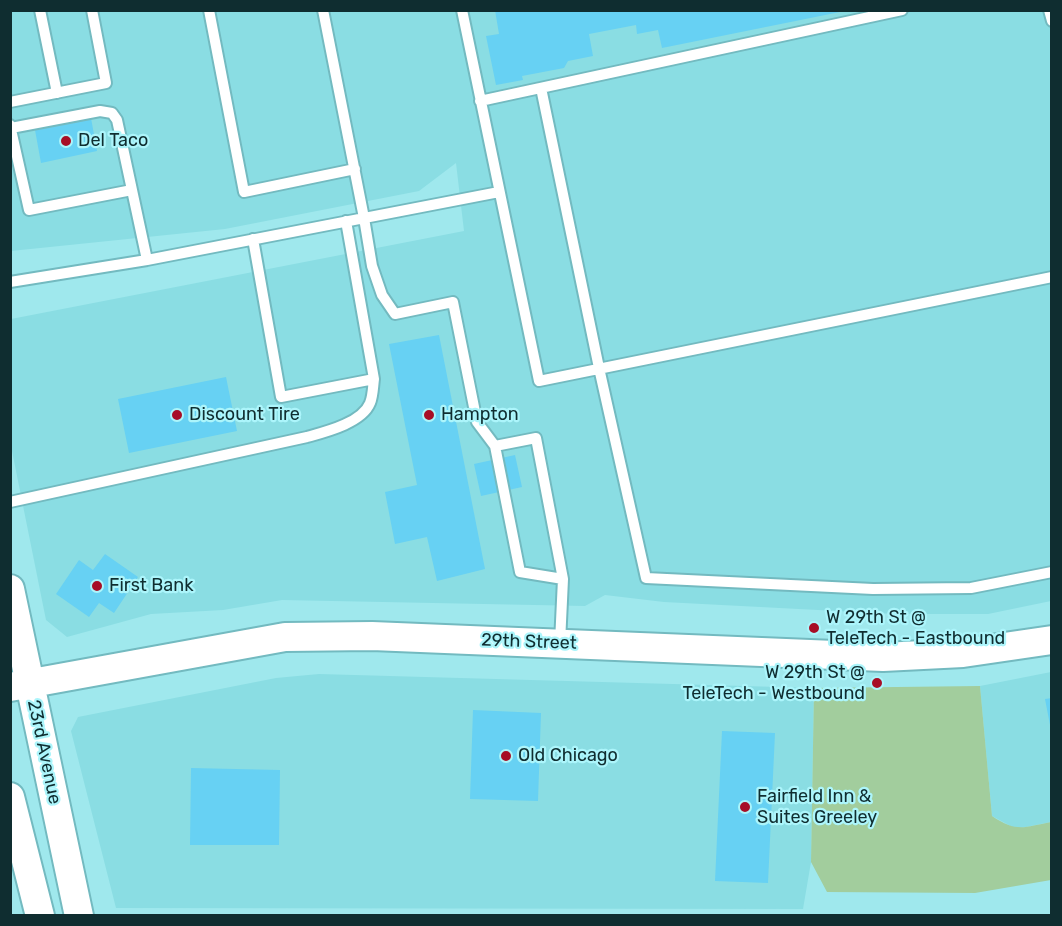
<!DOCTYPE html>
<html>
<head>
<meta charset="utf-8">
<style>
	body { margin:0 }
	#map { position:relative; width:1062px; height:926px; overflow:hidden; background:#9fe8ed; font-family:Rubik,sans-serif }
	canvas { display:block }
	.frame { position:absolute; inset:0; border:12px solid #0f2d30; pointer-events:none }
</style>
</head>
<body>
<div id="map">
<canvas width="1062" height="926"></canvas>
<div class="frame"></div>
</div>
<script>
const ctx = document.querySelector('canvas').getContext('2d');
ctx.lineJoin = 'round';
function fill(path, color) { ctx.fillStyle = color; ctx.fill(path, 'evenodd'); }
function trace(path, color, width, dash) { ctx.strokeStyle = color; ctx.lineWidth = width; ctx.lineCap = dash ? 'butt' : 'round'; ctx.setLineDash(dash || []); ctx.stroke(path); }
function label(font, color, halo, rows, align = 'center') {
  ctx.font = font + ' Rubik,sans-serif'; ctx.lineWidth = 4.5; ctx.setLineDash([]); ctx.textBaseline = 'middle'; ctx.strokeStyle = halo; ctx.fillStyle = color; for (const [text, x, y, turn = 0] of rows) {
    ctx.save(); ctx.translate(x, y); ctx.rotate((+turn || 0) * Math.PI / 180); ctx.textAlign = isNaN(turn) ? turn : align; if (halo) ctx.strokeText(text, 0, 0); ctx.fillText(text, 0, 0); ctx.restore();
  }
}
fill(new Path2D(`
	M11,11H1051V601L988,614H895L664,602L605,595L585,606L282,600L223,610L151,614L67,637L46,620L11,446V319L464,231L456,163L419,191L225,229L11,251Z
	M1051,672V822L1016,829L992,816L980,686Z
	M319,674L814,688L811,862L803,909L116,908L71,731L78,717L276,678Z`), '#8adde3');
fill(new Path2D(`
	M980,686L992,816C1017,833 1024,827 1051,822V880L975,893L827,892L811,862L814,688Z`), '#a2cd9d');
fill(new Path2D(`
	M495,10H840V12L662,48L658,30L637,34L636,25L589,34L593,56L568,61L564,68L522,76L523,80L496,85L486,36L499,34Z
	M91,118L97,151L41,163L35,130Z
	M439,335L485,569L437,581L427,537L395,544L385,492L417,485L389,344Z
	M226,377L237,431L129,453L118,399Z
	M515,455L522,487L481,496L474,464Z
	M105,554L138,577L114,613L99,603L89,617L56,594L79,560L93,570Z
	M1052,698V725H1050L1045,699Z
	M473,710L541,713L538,801L470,799Z
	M722,731L775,733L768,883L715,881Z
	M191,768L280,770L279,845H190Z`), '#67d1f3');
const lane = new Path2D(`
	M40,10L57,93
	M209,10L244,192L355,169
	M323,10L364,218L372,266L382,295L395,314L453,302L477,422L495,446L536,438L563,579L560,643
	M462,10L539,381L1052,277
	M1049,10L1052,21
	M541,88L599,368L646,578L873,589L971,588L1052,572
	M480,101L902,10
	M10,102L106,83L92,10
	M10,125L29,210L132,190
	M11,128L100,111L112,113L117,120L147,260
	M253,239L281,397L374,379
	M10,282L147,260L499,192
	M495,446L520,572L563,579
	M10,502L307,437C325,432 362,423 370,403C373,396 373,386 374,379L346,221`);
const secondary = new Path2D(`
	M10,589L79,916
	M10,687L285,637L372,636L883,657L963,653L1052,640
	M10,797L40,916`);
trace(lane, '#73bac0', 14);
trace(secondary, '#73bac0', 32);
trace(lane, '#fff', 10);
trace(secondary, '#fff', 28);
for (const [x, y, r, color] of [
	[66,141,6,"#a70e26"],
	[177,415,6,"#a70e26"],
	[429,415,6,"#a70e26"],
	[97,586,6,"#a70e26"],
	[814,628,6,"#a70e26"],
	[877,683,6,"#a70e26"],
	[506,756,6,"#a70e26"],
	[745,807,6,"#a70e26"]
]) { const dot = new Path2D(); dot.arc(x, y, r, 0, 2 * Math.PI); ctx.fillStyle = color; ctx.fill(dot); trace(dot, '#acf5fb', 2); }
label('18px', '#0f2d30', '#acf5fb', [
	["Del Taco",78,141],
	["Discount Tire",189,415],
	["Hampton",441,415],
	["First Bank",109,586],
	["W 29th St @",826,618],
	["TeleTech - Eastbound",826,639],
	["W 29th St @",865,673,"right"],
	["TeleTech - Westbound",865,694,"right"],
	["Old Chicago",518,756],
	["Fairfield Inn &",757,797],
	["Suites Greeley",757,818]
], 'left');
label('18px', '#0f2d30', '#acf5fb', [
	["29th Street",529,642,2],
	["23rd Avenue",44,752,78]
]);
</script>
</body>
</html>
